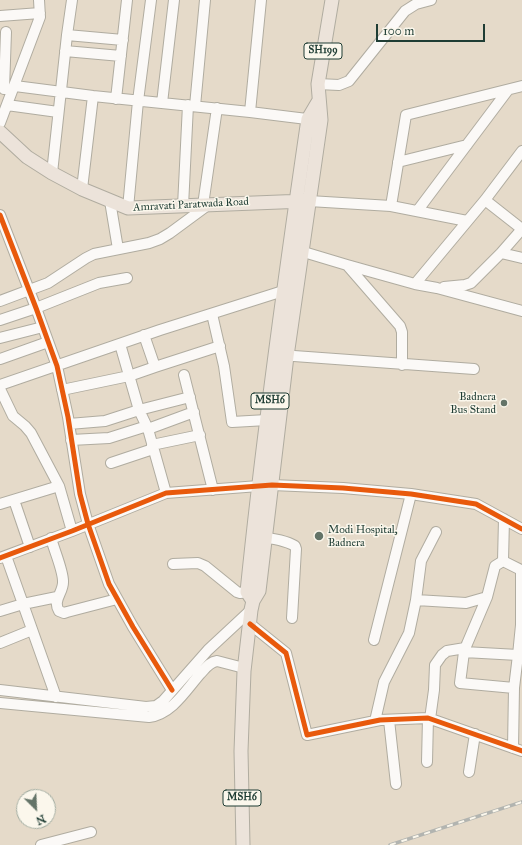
<!DOCTYPE html>
<html>
<head>
<meta charset="utf-8">
<style>
	body { margin:0 }
	#map { position:relative; width:522px; height:845px; overflow:hidden; background:#e5dac9; font-family:"IM FELL Great Primer",serif }
	canvas { display:block }
	.north { position:absolute; left:16px; top:789px; width:40px; height:40px; box-sizing:border-box; background:#fbf7ec; border:1px solid #a3ada2; border-radius:50%; rotate:156deg; font-size:11px; font-weight:700; line-height:16px; text-align:center; color:#1f3d34 }
	.north::after { content:''; display:block; margin:auto; width:14px; height:18px; background:#647468; clip-path:polygon(50% 0,100% 100%,50% 72%,0 100%) }
	.scale { position:absolute; left:376px; top:24px; width:109px; height:18px; box-sizing:border-box; border:2px solid #1f3d34; border-top:0; padding-left:5px; font-size:12px; line-height:14px; white-space:nowrap; color:#1f3d34; -webkit-text-stroke:3px #fbf7ec; paint-order:stroke }
</style>
</head>
<body>
<div id="map">
<canvas width="522" height="845"></canvas>
<div class="north">N</div>
<div class="scale">100 m</div>
</div>
<script>
const ctx = document.querySelector('canvas').getContext('2d');
ctx.lineJoin = 'round';
function trace(path, color, width, dash) { ctx.strokeStyle = color; ctx.lineWidth = width; ctx.lineCap = dash ? 'butt' : 'round'; ctx.setLineDash(dash || []); ctx.stroke(path); }
function label(font, color, halo, rows, align = 'center') {
  ctx.font = font + ' "IM FELL Great Primer",serif'; ctx.lineWidth = 3; ctx.setLineDash([]); ctx.textBaseline = 'middle'; ctx.strokeStyle = halo; ctx.fillStyle = color; for (const [text, x, y, turn = 0] of rows) {
    ctx.save(); ctx.translate(x, y); ctx.rotate((+turn || 0) * Math.PI / 180); ctx.textAlign = isNaN(turn) ? turn : align; if (halo) ctx.strokeText(text, 0, 0); ctx.fillText(text, 0, 0); ctx.restore();
  }
}
const minor = new Path2D(`
	M0,16L40,13
	M67,35L123,40
	M65,51L121,56
	M318,84L339,85L349,81L405,11L416,4L431,0
	M15,86L93,96L250,112L315,120
	M4,89L6,32
	M116,99L127,0
	M162,103L174,0
	M7,105L58,112
	M195,106L205,0
	M250,112L261,0
	M0,123L40,17L39,0
	M398,162L467,145
	M52,173L67,35L72,0
	M82,189L93,96
	M485,200L522,229
	M110,201L118,249
	M309,201L391,206L467,221
	M203,205L217,108
	M183,206L188,105
	M391,206L406,115L522,86
	M128,208L138,101L151,0
	M418,210L508,90
	M0,215L36,308L57,366L68,417L80,494L88,524L109,584L133,627L172,690
	M297,250L347,265L415,284L437,288L522,311
	M501,253L522,258
	M347,265L400,326L402,332V365
	M415,284L485,200L522,151
	M444,287L465,285L471,283L501,253L522,229
	M0,301L48,283L86,258L94,254L149,243L160,239L170,233L208,205
	M212,314L224,366L232,422L267,420
	M0,320L36,308L99,283L127,278
	M0,338L43,327
	M120,344L139,410L148,429L166,493
	M280,355L474,369
	M0,359L48,342
	M155,367L220,346
	M184,375L213,490
	M0,385L160,330L283,291
	M0,389L13,416L25,426L31,433L59,486
	M62,390L129,376L155,367L144,335
	M69,424L105,421L139,410L190,397
	M148,429L194,412
	M71,440L109,438L147,426
	M152,445L200,435
	M111,463L153,449
	M14,500L30,547
	M0,504L59,486L72,531
	M258,537C270,538 285,540 295,546L296,549L292,618
	M51,538C54,550 63,570 63,581C64,592 52,600 59,611L64,613L67,612L117,599
	M6,556L56,697
	M0,558L72,531L166,493L272,485L343,488L411,494L476,504L522,529
	M503,561L521,570V625L518,655
	M173,564L198,563L205,566L237,592L240,593L254,591
	M416,600L421,561L436,532
	M0,611L23,604L57,597
	M250,624L286,653L307,735L380,720L428,718L522,751
	M374,640L411,494
	M0,643L32,630
	M465,648L464,652L518,655L514,688L513,748
	M464,652L460,683L514,688
	M0,690L146,707L156,706L163,701L208,650L251,610
	M0,703L149,717C172,714 186,690 200,674C205,669 209,662 217,661L244,668
	M430,719L434,690L435,665L442,655L447,651L465,648L467,644L487,597L495,566L503,561L504,519
	M389,720L396,784
	M375,721L384,682L409,633L416,600L466,603L487,597
	M427,762L428,718
	M469,772L475,734
	M41,845L91,832`);
const major = new Path2D(`
	M0,132L27,157L52,173L82,189L128,208L305,201
	M253,601L247,592C263,434 285,276 308,119L318,102
	M243,845L241,751L244,671L251,610L253,601L259,591L287,356L321,120L318,84L332,0`);
trace(minor, '#b0aca0', 12);
trace(major, '#b0aca0', 15);
trace(minor, '#fbf9f7', 10);
trace(major, '#ece3da', 13);
const rail = new Path2D(`
	M390,845L522,802`);
trace(rail, '#b2b4b0', 3.5);
trace(rail, '#fbf7ec', 2, [6]);
trace(new Path2D(`
	M0,215L36,308L57,366L68,417L80,494L88,524L109,584L133,627L172,690
	M0,558L72,531L166,493L272,485L343,488L411,494L476,504L522,529
	M250,624L286,653L307,735L380,720L428,718L522,751`), '#e8590c', 5);
for (const [x, y, r, color] of [
	[504,403,4,"#647468"],
	[319,536,5,"#647468"]
]) { const dot = new Path2D(); dot.arc(x, y, r, 0, 2 * Math.PI); ctx.fillStyle = color; ctx.fill(dot); trace(dot, '#fbf7ec', 1.5); }
for (const [x, y, w] of [
	[323,51,38],
	[270,401,38],
	[242,798,38]
]) { const box = new Path2D(); box.roundRect(x - w / 2, y - 8, w, 16, 3); ctx.fillStyle = '#fbf7ec'; ctx.fill(box); trace(box, '#1f3d34', 1); }
label('bold 10px', '#1f3d34', null, [
	["SH199",323,51],
	["MSH6",270,401],
	["MSH6",242,798]
]);
label('11px', '#1f3d34', '#fbf7ec', [
	["Amravati Paratwada Road",191,205,-3]
]);
label('11px', '#1f3d34', '#fbf7ec', [
	["Badnera",496,397],
	["Bus Stand",496,410],
	["Modi Hospital,",328,530,"left"],
	["Badnera",328,543,"left"]
], 'right');
</script>
</body>
</html>
